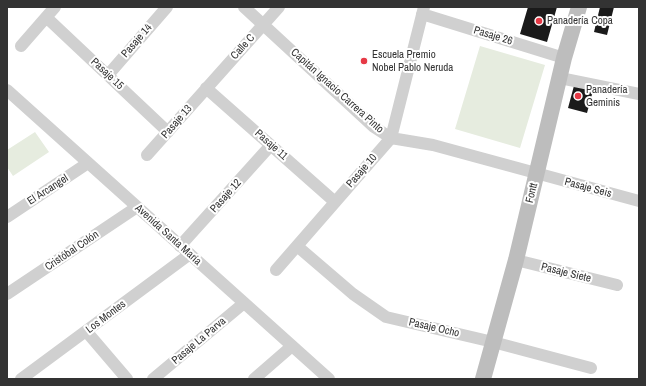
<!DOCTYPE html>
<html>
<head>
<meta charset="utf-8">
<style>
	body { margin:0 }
	#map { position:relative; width:646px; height:386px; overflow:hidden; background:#fff; font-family:"Archivo Narrow",sans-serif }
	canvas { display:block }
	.frame { position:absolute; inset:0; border:8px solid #333; pointer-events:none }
</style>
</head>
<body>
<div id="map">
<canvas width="646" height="386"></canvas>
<div class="frame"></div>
</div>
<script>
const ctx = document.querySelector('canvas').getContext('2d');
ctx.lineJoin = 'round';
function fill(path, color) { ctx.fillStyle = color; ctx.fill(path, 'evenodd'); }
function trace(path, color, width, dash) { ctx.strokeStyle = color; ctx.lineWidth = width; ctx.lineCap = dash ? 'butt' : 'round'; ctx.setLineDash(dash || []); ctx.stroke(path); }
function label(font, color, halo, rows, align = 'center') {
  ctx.font = font + ' "Archivo Narrow",sans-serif'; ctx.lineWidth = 4; ctx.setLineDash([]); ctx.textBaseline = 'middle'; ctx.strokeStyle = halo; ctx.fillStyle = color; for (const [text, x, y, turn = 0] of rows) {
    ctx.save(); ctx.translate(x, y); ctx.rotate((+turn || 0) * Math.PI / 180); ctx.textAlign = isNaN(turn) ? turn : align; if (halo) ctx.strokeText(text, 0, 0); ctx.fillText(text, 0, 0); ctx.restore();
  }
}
fill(new Path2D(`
	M480,46L545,65L520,148L455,129Z
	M35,132L49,152L13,176L7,167V150Z`), '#e6ecdf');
fill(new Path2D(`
	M528,7H557L547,42L520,34Z
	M600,7H614L607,35L594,32Z
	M575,82L594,87L587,113L568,108Z`), '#1a1a1a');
trace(new Path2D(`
	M244,7L374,127L391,138L433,145L639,201
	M422,14L564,58
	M46,17L168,132
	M21,46L55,7
	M108,75L167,7
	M560,78L639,94
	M206,88L335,202
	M7,90L329,379
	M147,155L279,7
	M7,217L88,163
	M180,246L271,145
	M297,246L353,294L386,317L493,342L591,368
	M516,260L617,285
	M276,270L391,138L424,7
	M7,294L137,207
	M86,331L127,379
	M21,379L190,254
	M153,379L244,303
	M254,379L292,346`), '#d0d0d0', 12);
trace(new Path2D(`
	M483,379L516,260L564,58L579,7`), '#bdbdbd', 16);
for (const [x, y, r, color] of [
	[539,21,4,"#e63946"],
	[364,61,4,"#e63946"],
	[578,96,4,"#e63946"]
]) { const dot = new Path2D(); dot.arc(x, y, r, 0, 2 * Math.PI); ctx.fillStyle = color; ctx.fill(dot); trace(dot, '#fff', 1.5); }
label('11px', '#333', '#fff', [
	["Panadería Copa",547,21],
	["Escuela Premio",372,55],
	["Nobel Pablo Neruda",372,68],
	["Panadería",586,90],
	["Geminis",586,103]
], 'left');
label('11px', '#333', '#fff', [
	["Pasaje 26",493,36,17],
	["Pasaje 14",137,41,-49],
	["Calle C",243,47,-48],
	["Pasaje 15",107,74,43],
	["Capitán Ignacio Carrera Pinto",337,91,42],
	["Pasaje 13",177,122,-49],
	["Pasaje 11",271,145,42],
	["Pasaje 10",362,171,-49],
	["Pasaje Seis",588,188,15],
	["El Arcangel",48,190,-33],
	["Fontt",532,193,-76],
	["Pasaje 12",226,196,-48],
	["Avenida Santa María",168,235,42],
	["Cristóbal Colón",72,251,-34],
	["Pasaje Siete",566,273,14],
	["Los Montes",106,317,-37],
	["Pasaje Ocho",434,328,13],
	["Pasaje La Parva",199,341,-40]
]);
</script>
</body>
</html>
